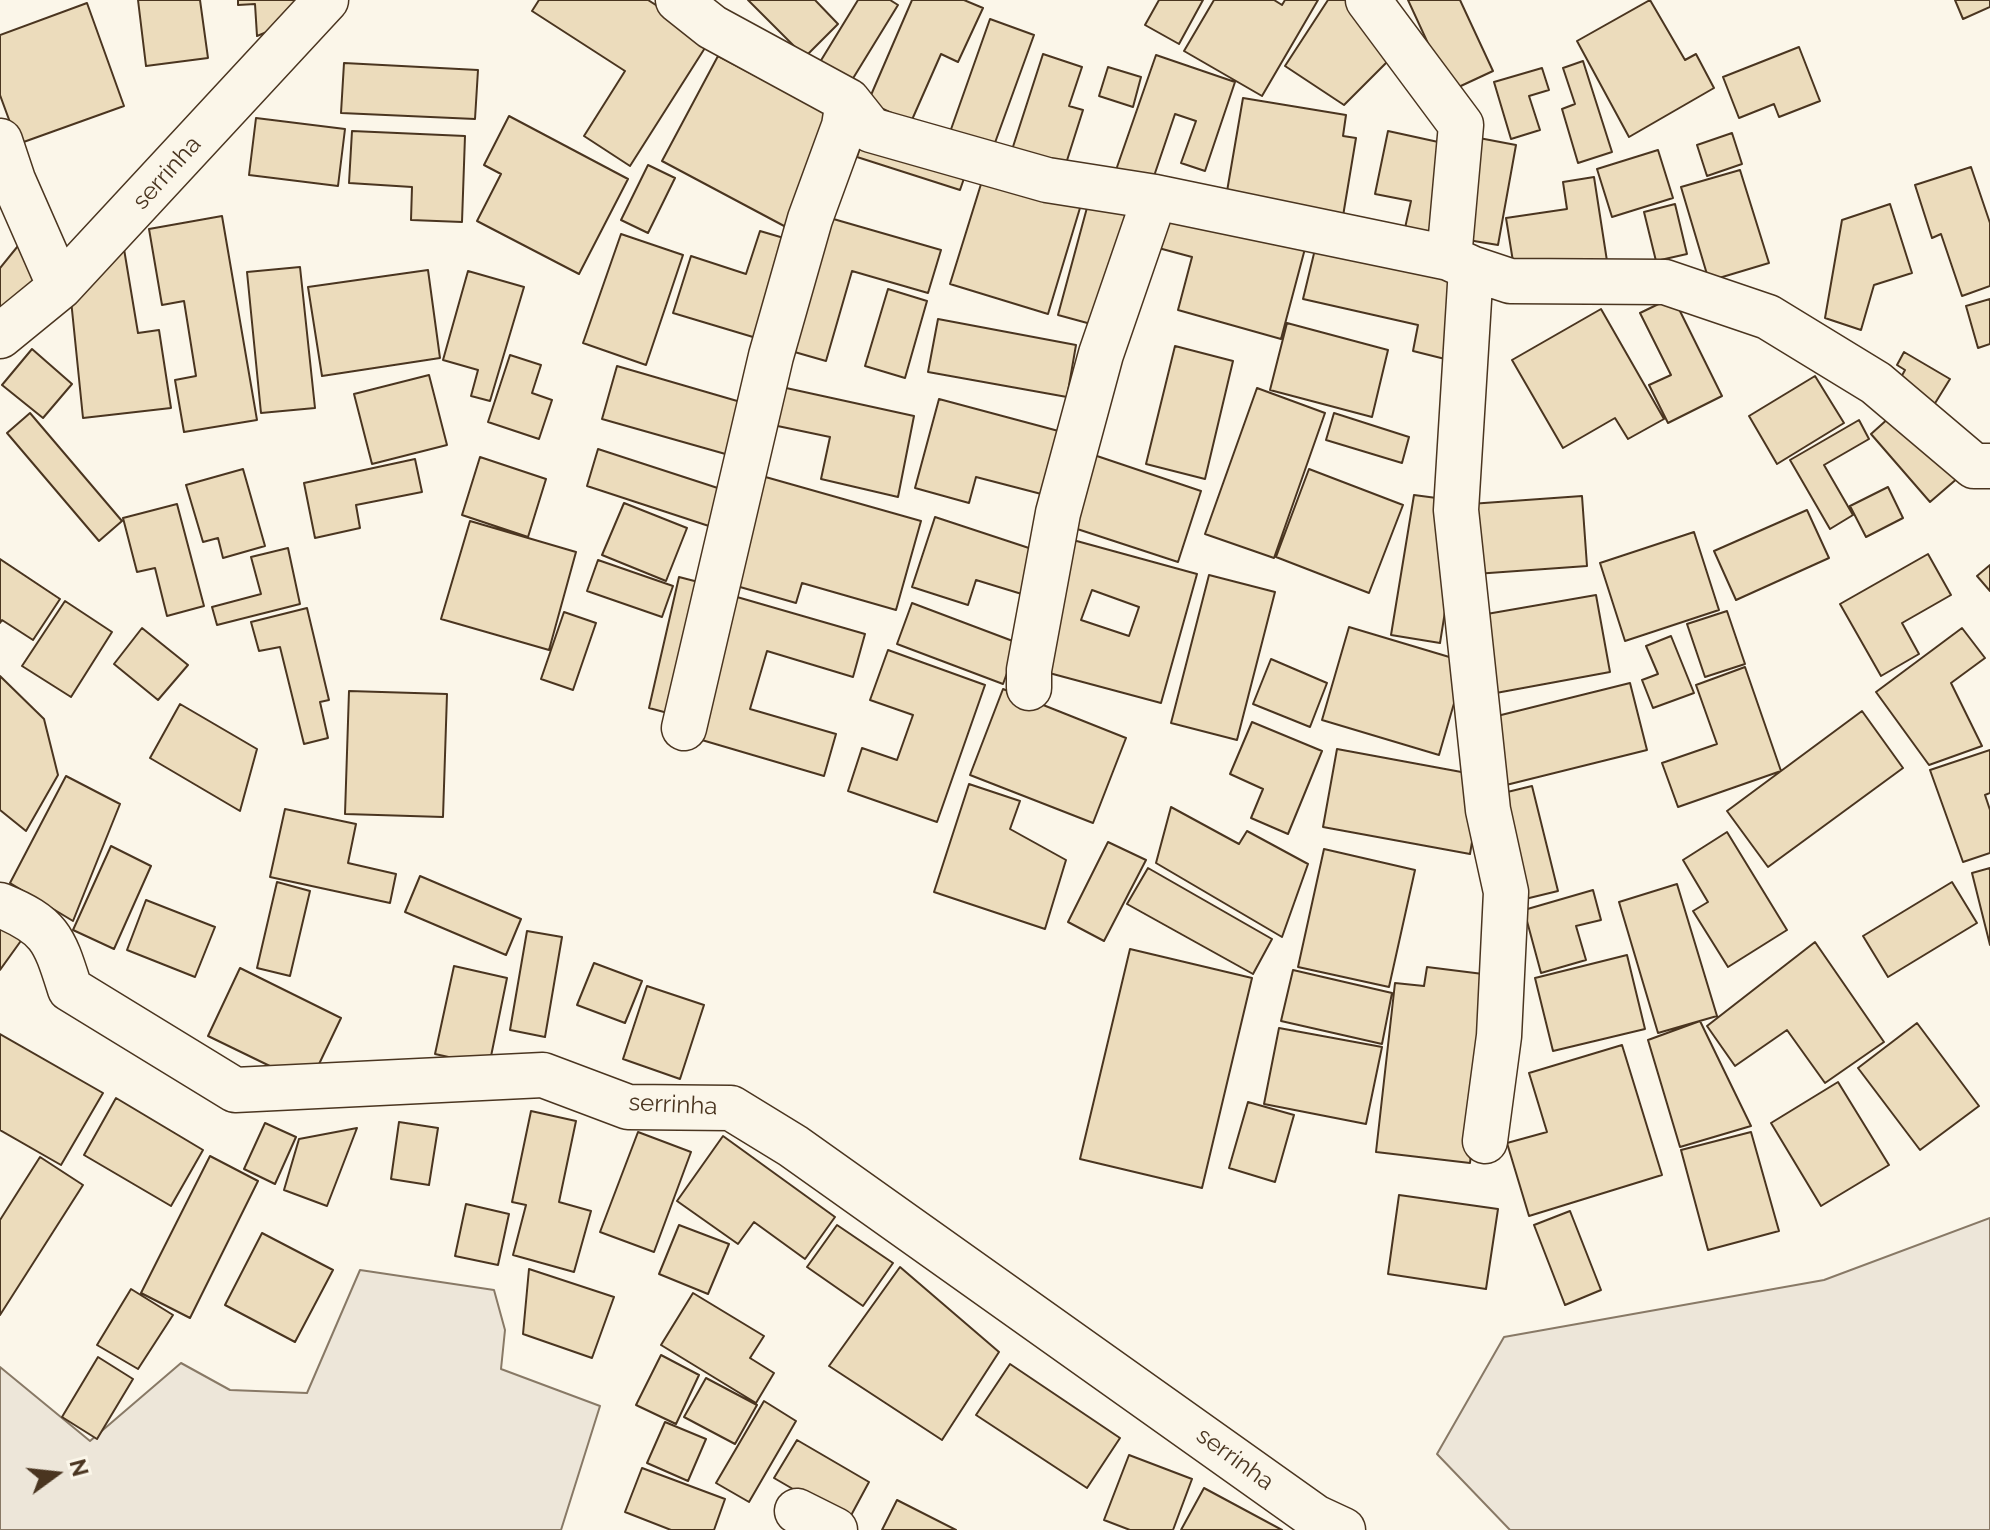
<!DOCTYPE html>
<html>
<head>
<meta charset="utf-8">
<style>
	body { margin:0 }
	#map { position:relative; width:1990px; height:1530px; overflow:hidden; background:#fbf6e9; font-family:Raleway,sans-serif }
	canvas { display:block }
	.north { position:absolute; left:16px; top:1434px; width:80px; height:80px; -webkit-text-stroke:6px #fbf6e9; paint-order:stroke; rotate:75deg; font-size:22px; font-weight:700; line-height:32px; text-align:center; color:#4a3520 }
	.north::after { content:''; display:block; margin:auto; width:28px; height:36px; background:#4a3520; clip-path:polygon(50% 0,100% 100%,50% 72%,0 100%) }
</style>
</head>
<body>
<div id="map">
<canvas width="1990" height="1530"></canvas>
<div class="north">N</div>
</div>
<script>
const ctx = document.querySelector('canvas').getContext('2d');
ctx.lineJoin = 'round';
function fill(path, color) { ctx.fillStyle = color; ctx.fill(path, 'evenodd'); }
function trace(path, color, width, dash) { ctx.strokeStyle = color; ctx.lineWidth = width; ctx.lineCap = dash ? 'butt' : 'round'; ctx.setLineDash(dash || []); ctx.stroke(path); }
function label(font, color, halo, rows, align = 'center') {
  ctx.font = font + ' Raleway,sans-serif'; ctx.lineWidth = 6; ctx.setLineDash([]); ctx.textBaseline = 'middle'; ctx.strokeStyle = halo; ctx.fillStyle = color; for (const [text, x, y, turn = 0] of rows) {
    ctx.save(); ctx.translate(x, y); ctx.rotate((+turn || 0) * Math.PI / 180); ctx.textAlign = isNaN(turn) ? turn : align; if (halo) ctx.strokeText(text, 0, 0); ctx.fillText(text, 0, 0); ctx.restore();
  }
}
const green = new Path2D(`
	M1990,1218V1530H1510L1437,1454L1504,1337L1824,1280Z
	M360,1270L494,1290L505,1330L501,1369L600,1406L561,1530H0V1367L90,1441L181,1363L230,1390L307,1393Z`);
fill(green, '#ede6d9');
trace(green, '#887966', 2);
const building = new Path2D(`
	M138,0H200L208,58L146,66Z
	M238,0H303L299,19L257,36L255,4L238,5Z
	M539,0H648L710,40L630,166L584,136L625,71L532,11Z
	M748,0H815L838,24L805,57Z
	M858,0H890L898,5L852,80L820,62Z
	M912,0H964L983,8L958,62L941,54L911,122L868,102Z
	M1159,0H1203L1179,44L1145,25Z
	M1214,0H1274L1282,5L1285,0H1318L1262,96L1184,51Z
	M1328,0H1352L1398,51L1344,105L1285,66Z
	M1408,0H1460L1493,71L1450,91Z
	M1650,0L1685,60L1696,54L1714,88L1629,137L1577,41Z
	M1955,0H1990V7L1963,19Z
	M87,3L124,106L18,144L0,95V35Z
	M990,19L1034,35L992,151L949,135Z
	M1799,47L1820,101L1779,117L1774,104L1739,118L1723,77Z
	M1043,54L1082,67L1069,106L1083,110L1063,173L1010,156Z
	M1156,55L1235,82L1205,171L1181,163L1196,121L1175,114L1152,182L1116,170Z
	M718,56L842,121L786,227L662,161Z
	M1583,61L1612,152L1578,163L1562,109L1575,104L1563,68Z
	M344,63L478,70L475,119L341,113Z
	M1108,67L1141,77L1133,107L1099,96Z
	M1542,68L1549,90L1529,96L1540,130L1511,139L1494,82Z
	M1243,98L1346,115L1343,136L1356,138L1342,222L1225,203Z
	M509,116L628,179L579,274L477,221L501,174L484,165Z
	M256,118L345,129L338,186L249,175Z
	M866,130L969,164L960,190L857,157Z
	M352,131L465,136L462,222L411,220L412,187L349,183Z
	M1388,131L1452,145L1433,243L1403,237L1411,201L1375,194Z
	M1732,133L1742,164L1707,176L1697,145Z
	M1479,138L1516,145L1498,245L1462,239Z
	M1658,150L1673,198L1612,217L1597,169Z
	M648,165L675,178L648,233L621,220Z
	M1971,167L1990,223V286L1962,296L1941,234L1932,238L1915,185Z
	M986,168L1083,198L1048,314L950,284Z
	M1740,170L1769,263L1709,281L1681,187Z
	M1594,177L1607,261L1515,274L1506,218L1567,209L1563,182Z
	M1163,202L1307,241L1281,339L1178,310L1192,257L1151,246Z
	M1088,204L1132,216L1102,327L1058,315Z
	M1675,204L1687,254L1656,261L1644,212Z
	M1890,204L1912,273L1874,285L1861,330L1825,318L1842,220Z
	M222,216L257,420L184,432L175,380L196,376L184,301L162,305L149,229Z
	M823,216L941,250L928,293L852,271L826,361L784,349Z
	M760,231L794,241L763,340L673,313L691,256L746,274Z
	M621,234L683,255L646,365L583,343Z
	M22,241L49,262L0,321V268Z
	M1317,241L1468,275L1449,360L1413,351L1418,325L1303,299Z
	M124,249L138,333L159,330L171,408L83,418L71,300Z
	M300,267L315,408L261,413L247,272Z
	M428,270L440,358L322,376L308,287Z
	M468,271L524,287L490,401L471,396L478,370L443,360Z
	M888,289L927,301L905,378L865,366Z
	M1673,297L1722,396L1668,423L1649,385L1671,375L1640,313Z
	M1990,299V344L1978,348L1966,306Z
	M1601,309L1664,419L1628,439L1615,418L1563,448L1512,360Z
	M938,319L1076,345L1067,397L928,372Z
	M1287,323L1388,350L1372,417L1270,390Z
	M1175,346L1233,361L1205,479L1146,464Z
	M32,349L72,384L43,418L2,385Z
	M1904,352L1950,379L1929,413L1893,392L1905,370L1897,365Z
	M510,355L541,365L532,393L552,400L539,439L488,422Z
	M617,366L751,405L736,457L602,419Z
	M429,375L447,445L372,464L354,394Z
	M1815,376L1844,423L1777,464L1749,416Z
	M777,386L914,416L898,497L821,479L830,437L768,424Z
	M1257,388L1325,413L1274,558L1205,534Z
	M939,399L1066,433L1049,496L976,477L969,503L915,488Z
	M1900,408L1959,477L1930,502L1871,434Z
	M30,413L122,521L99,541L7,433Z
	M1334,413L1409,437L1402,463L1326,440Z
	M1859,420L1869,439L1824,465L1853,515L1830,529L1790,460Z
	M598,449L730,492L718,529L587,486Z
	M1088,453L1201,491L1178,562L1065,525Z
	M480,457L546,479L528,537L462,515Z
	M415,459L422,492L356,505L360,528L315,538L304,483Z
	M243,469L265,546L223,558L218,538L203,542L186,485Z
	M1309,469L1403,505L1369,593L1276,557Z
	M762,476L921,521L896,610L802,583L796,603L733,585Z
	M1888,487L1903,518L1866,537L1850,506Z
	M1414,495L1444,499L1457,536L1440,643L1391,635Z
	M1582,496L1587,566L1475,574L1470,504Z
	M624,503L687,528L666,581L602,555Z
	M177,504L204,606L167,616L155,568L137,572L123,518Z
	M1807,510L1829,558L1736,600L1714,551Z
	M935,517L1038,551L1025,595L976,580L968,605L912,587Z
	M470,521L576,552L549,650L441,619Z
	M1694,532L1719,610L1625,641L1600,563Z
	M1073,540L1197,574L1161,703L1038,670ZM1092,590L1139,607L1129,636L1081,620Z
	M288,548L300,604L217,625L212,607L261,594L251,557Z
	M1928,554L1951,595L1902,623L1919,654L1881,676L1840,604Z
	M0,559L60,599L33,640L2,620L0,623Z
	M598,560L673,586L662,617L587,591Z
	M1990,565V591L1977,576Z
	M1209,575L1275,592L1237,740L1171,723Z
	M679,577L710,585L679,716L649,708Z
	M1596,595L1610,672L1496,693L1481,615Z
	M737,597L865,634L853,677L767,651L750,709L836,734L824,776L695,738Z
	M65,601L112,632L71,697L22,666Z
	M912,603L1018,643L1003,684L897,644Z
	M307,608L329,700L320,702L328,738L304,744L280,647L259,651L251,622Z
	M1727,611L1745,664L1705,677L1687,624Z
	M564,612L596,623L573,690L541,679Z
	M1349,627L1466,662L1439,755L1322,720Z
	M142,628L188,665L158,700L114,664Z
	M1962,628L1985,658L1951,683L1982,746L1929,765L1876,692Z
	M1671,636L1694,693L1653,708L1642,680L1658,674L1646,646Z
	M888,650L985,685L937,822L848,791L862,748L897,760L913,715L870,700Z
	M1271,659L1327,683L1310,727L1253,704Z
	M1745,667L1781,771L1678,807L1662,763L1717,744L1696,685Z
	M0,676L44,719L58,775L26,831L0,810Z
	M1630,683L1647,750L1498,787L1481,720Z
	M1003,689L1126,738L1093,823L970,775Z
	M349,691L447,694L443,817L345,814Z
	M180,704L257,749L240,811L150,758Z
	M1862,711L1903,768L1768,867L1727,811Z
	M1252,722L1322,751L1288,834L1251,818L1263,789L1230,774Z
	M1337,749L1483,776L1470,854L1323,827Z
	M1990,750V793L1985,795L1990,810V853L1963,862L1930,770Z
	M66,776L120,804L73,921L10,883Z
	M969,784L1020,801L1010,829L1066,860L1045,929L934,892Z
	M1532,786L1558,891L1521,900L1495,795Z
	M1171,807L1239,844L1247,831L1308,864L1282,937L1156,863Z
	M285,809L356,824L348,863L396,874L390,903L270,877Z
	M1727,832L1787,930L1728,967L1693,911L1708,902L1683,860Z
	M1108,842L1146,860L1104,941L1068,922Z
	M111,846L151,866L114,949L73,930Z
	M1324,849L1415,870L1389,987L1298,967Z
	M1148,868L1272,939L1253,974L1127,904Z
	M1990,868V945L1972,873Z
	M420,876L521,919L506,955L405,912Z
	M277,882L310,891L290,976L257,968Z
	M1952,882L1977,923L1888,977L1863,936Z
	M1677,884L1717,1016L1658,1033L1619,902Z
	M1593,890L1601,920L1576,926L1586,960L1541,973L1524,910Z
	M146,900L215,927L195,977L127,950Z
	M0,917L28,931L0,970Z
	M527,931L562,937L545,1037L510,1030Z
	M1815,942L1884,1042L1825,1083L1787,1030L1735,1066L1707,1026Z
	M1130,949L1252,978L1202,1188L1080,1159Z
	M1627,955L1645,1029L1553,1051L1535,978Z
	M594,963L642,981L625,1023L577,1005Z
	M454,966L507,978L489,1066L435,1054Z
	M1427,967L1491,975L1470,1163L1376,1152L1395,983L1424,986Z
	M240,968L341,1018L309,1085L208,1036Z
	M1293,970L1392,993L1382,1044L1281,1021Z
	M647,986L704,1005L680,1079L623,1059Z
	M1700,1021L1751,1126L1680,1147L1648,1040Z
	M1917,1023L1979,1106L1920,1150L1858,1068Z
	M1279,1028L1382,1047L1366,1124L1264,1104Z
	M0,1034L103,1093L61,1165L0,1130Z
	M1622,1045L1662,1175L1529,1216L1507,1143L1547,1132L1529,1073Z
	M1838,1082L1889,1165L1821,1206L1771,1123Z
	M116,1098L203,1150L171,1206L84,1155Z
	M1248,1102L1294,1115L1275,1182L1229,1168Z
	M531,1111L576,1121L559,1202L591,1211L574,1272L513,1255L526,1205L512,1202Z
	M399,1122L438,1128L429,1185L391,1179Z
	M265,1123L296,1137L275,1184L244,1169Z
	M357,1128L327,1206L284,1190L299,1139Z
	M638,1132L691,1152L654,1252L600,1232Z
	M1751,1132L1779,1231L1708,1250L1681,1150Z
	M723,1136L835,1217L805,1259L754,1222L738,1244L677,1201Z
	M210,1156L258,1181L190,1318L141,1293Z
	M40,1157L83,1185L0,1315V1220Z
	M1399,1195L1498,1209L1486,1289L1388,1274Z
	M466,1204L509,1214L498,1265L455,1256Z
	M1570,1211L1601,1290L1565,1305L1534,1225Z
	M679,1225L729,1244L708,1294L659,1274Z
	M837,1225L893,1263L863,1306L807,1267Z
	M262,1233L333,1270L295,1342L225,1305Z
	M900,1267L999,1352L942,1440L829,1366Z
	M529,1269L614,1297L592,1358L523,1334Z
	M131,1289L173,1315L138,1369L97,1345Z
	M693,1293L764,1336L750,1358L774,1373L756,1403L661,1345Z
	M661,1355L699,1375L676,1424L636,1405Z
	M98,1357L133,1379L97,1439L62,1417Z
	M1010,1364L1120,1438L1087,1488L976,1415Z
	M706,1378L757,1405L735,1444L684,1417Z
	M764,1401L796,1421L749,1502L716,1483Z
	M665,1422L706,1439L688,1481L647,1463Z
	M797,1440L869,1482L848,1521L774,1478Z
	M1129,1455L1192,1479L1173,1530H1130L1104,1520Z
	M642,1468L725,1499L714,1530H671L625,1512Z
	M1204,1488L1282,1530H1181Z
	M897,1500L956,1530H882Z`);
fill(building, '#ecdcbc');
trace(building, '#4a3520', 2);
const minor = new Path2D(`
	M678,0L712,27L848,101L871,130L1047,180L1155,197L1449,258L1471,268L1510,281L1665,282L1768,317L1876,383L1974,466H1990
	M1368,0L1461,125L1449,258
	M0,141L13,180L60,287
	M1471,268L1456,510L1488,810L1506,892L1499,1036L1485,1141
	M0,336L60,287L326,0
	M1029,688V670L1058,513L1101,354L1155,197
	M684,728L771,356L810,219L844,126L848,101
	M0,905C51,926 54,939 70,989L235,1090L543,1075L628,1107L731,1108L793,1146L1315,1517L1343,1530
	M797,1511L835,1530`);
trace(minor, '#4a3520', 47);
trace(minor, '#fbf6e9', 44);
label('24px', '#4a3520', '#fbf6e9', [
	["serrinha",167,173,-48],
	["serrinha",673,1105,3],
	["serrinha",1235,1459,36]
]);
</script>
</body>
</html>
